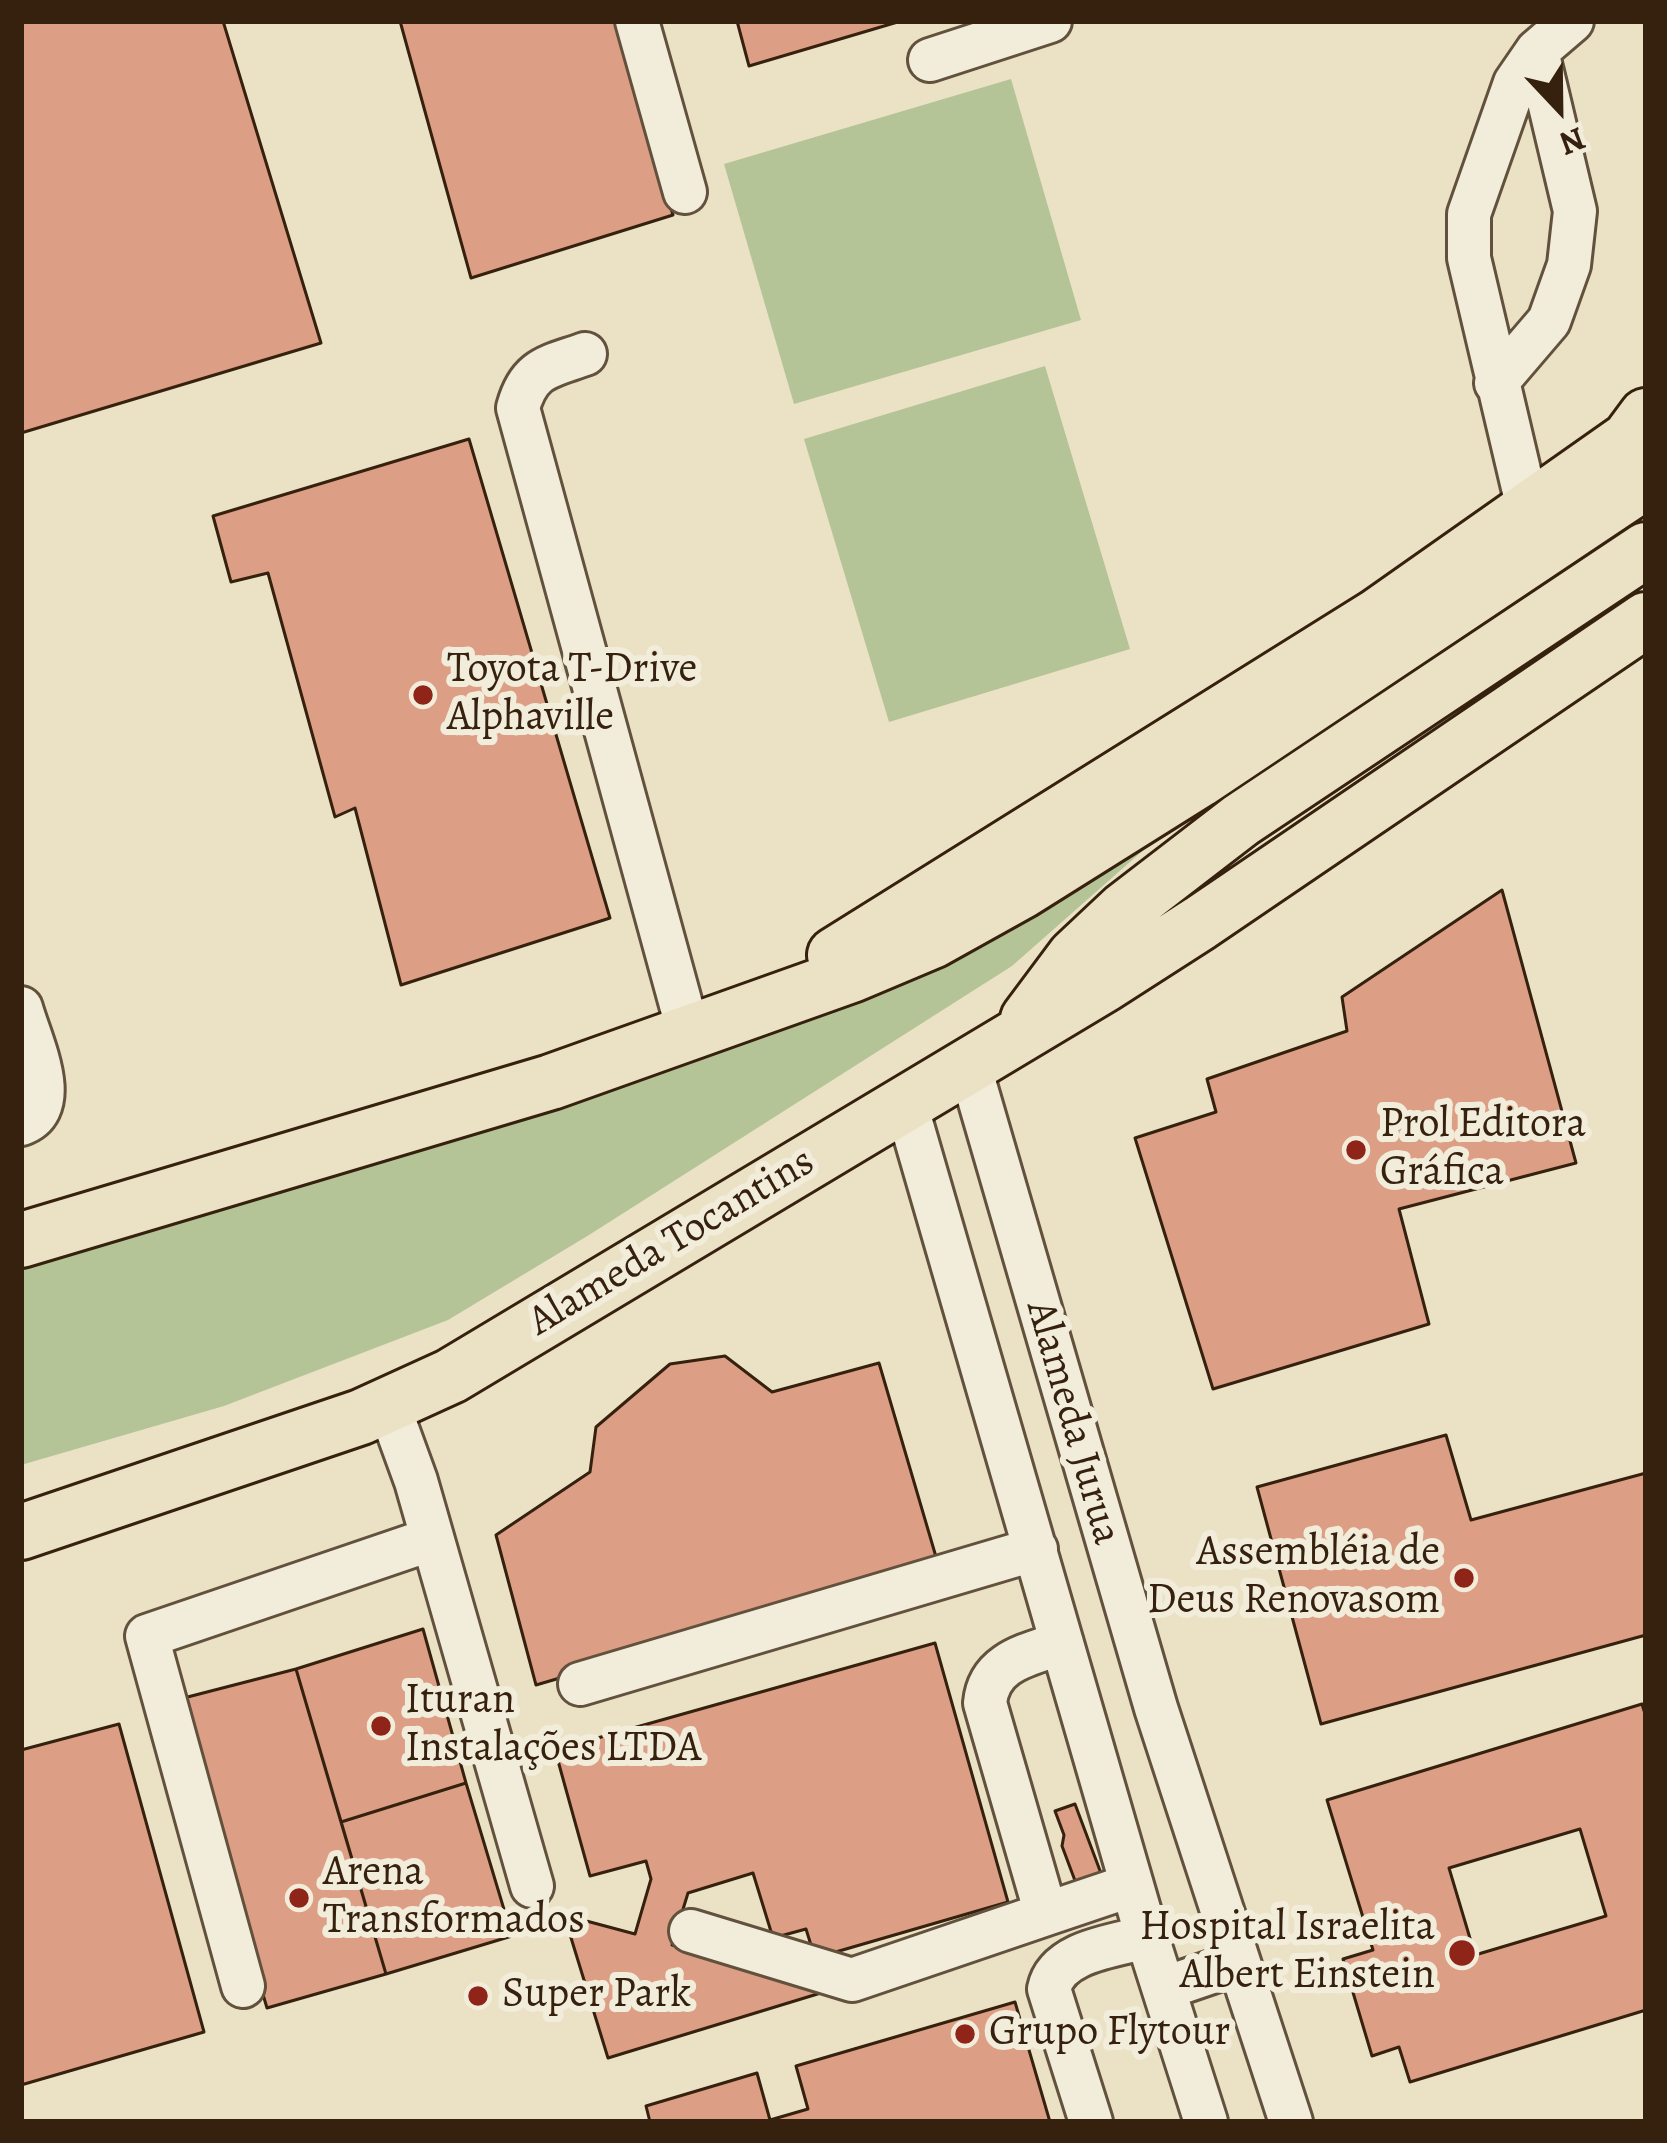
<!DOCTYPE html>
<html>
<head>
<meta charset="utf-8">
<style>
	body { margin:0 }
	#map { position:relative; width:1667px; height:2143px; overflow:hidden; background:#ebe2c6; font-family:Alegreya,serif }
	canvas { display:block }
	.frame { position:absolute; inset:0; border:24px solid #35210e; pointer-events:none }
	.north { position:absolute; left:1499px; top:48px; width:120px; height:120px; -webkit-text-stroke:9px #f2ecda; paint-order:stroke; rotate:158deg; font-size:33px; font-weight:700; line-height:48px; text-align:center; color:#35210e }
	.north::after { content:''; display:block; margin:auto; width:42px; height:54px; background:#35210e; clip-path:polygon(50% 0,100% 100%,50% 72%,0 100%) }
</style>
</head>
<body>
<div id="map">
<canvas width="1667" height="2143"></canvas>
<div class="frame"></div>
<div class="north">N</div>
</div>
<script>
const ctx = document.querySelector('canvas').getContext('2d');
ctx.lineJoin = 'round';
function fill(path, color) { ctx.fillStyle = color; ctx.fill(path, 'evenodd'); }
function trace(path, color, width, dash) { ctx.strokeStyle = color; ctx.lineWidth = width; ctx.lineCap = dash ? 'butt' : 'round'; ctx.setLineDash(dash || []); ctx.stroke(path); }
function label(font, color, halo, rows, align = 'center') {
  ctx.font = font + ' Alegreya,serif'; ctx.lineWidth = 12; ctx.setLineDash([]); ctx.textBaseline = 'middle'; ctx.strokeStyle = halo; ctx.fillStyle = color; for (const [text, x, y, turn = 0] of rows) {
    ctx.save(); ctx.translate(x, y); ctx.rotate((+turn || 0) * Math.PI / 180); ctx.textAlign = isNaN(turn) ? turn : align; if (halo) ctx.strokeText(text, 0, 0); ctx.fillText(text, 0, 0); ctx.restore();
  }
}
fill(new Path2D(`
	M1011,79L1081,320L794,404L724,164Z
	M1045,366L1130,649L889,722L804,439Z
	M1190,809L1012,966L589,1235L448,1320L224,1406L21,1465V1258L926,975Z`), '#b5c497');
const building = new Path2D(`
	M21,21H223L321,343L21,433Z
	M400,21H615L673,215L471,278Z
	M737,21H901L749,66Z
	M469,439L610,918L401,985L355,808L335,817L268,573L231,582L213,516Z
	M1502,890L1576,1163L1399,1209L1429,1324L1213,1389L1135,1138L1216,1112L1207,1079L1347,1031L1342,997Z
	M725,1356L772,1392L879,1363L939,1567L536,1685L496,1535L590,1472L596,1427L670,1364Z
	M1446,1435L1471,1520L1646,1473V1635L1321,1724L1257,1487Z
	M423,1629L466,1783L341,1822L296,1669Z
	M935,1643L1008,1902L815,1958L806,1929L773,1938L753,1873L688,1893L672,1945L824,1992L608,2058L564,1915L635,1934L651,1879L646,1861L590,1876L555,1750Z
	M296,1669L386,1974L267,2008L176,1700Z
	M1642,1704L1646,1717V2010L1410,2082L1399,2047L1372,2056L1343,1959L1373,1950L1327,1800ZM1580,1829L1606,1916L1475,1955L1449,1868Z
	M119,1724L204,2032L21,2085V1750Z
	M466,1783L512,1936L386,1974L341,1822Z
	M1075,1804L1105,1884L1077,1886L1062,1846L1064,1835L1055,1811Z
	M1015,2002L1050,2122H650L646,2106L757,2073L770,2120L808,2109L796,2066Z`);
fill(building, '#dc9e84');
trace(building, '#35210e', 3);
const minor = new Path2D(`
	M637,21L685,192
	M930,60L1050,21
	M585,354C549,367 529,367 518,408L689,1034
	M1496,383L1549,321L1569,265L1575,211L1537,51
	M1529,513L1469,258V214L1515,83L1537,51L1572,21
	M21,1008C30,1041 65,1109 21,1124
	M969,1064L1156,1708L1291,2122
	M905,1101L1147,1937L1206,2122
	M388,1404L416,1481L532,1886
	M580,1684L1036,1549
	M1046,1914L1132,1885
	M691,1931L852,1980L1046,1914L985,1703C989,1661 1028,1655 1062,1643
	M243,1986L147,1636L432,1539
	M1165,1988L1238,1963
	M1091,2122L1049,1989C1057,1951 1114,1946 1147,1937`);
const major = new Path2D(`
	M835,955L1376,617L1629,439L1646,416
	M1028,1019L1075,956L1124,910L1241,820L1646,550
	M21,1240L551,1082L851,975L934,940L1022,891L1199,780L1646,481
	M21,1532L361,1417L451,1376L1105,984L1200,923L1646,620`);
trace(minor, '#62513c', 48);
trace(major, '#35210e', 60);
trace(minor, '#f2ecda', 42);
trace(major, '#ebe2c6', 54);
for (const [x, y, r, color] of [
	[423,695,12,"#8f2418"],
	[1356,1150,12,"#8f2418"],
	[1464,1578,12,"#8f2418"],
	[381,1726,12,"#8f2418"],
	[299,1898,12,"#8f2418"],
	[1462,1953,15,"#8f2418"],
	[478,1996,12,"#8f2418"],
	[965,2034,12,"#8f2418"]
]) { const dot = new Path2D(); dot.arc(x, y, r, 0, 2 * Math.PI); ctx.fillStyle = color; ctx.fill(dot); trace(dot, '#f2ecda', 4.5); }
label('42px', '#35210e', '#f2ecda', [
	["Toyota T-Drive",447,671],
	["Alphaville",447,719],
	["Prol Editora",1380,1126],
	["Gráfica",1380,1174],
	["Assembléia de",1440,1554,"right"],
	["Deus Renovasom",1440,1602,"right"],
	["Ituran",405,1702],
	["Instalações LTDA",405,1750],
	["Arena",323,1874],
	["Transformados",323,1922],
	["Hospital Israelita",1435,1929,"right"],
	["Albert Einstein",1435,1977,"right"],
	["Super Park",502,1996],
	["Grupo Flytour",989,2034]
], 'left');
label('42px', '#35210e', '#f2ecda', [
	["Alameda Tocantins",672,1243,-31],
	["Alameda Jurua",1072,1423,74]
]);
</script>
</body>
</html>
